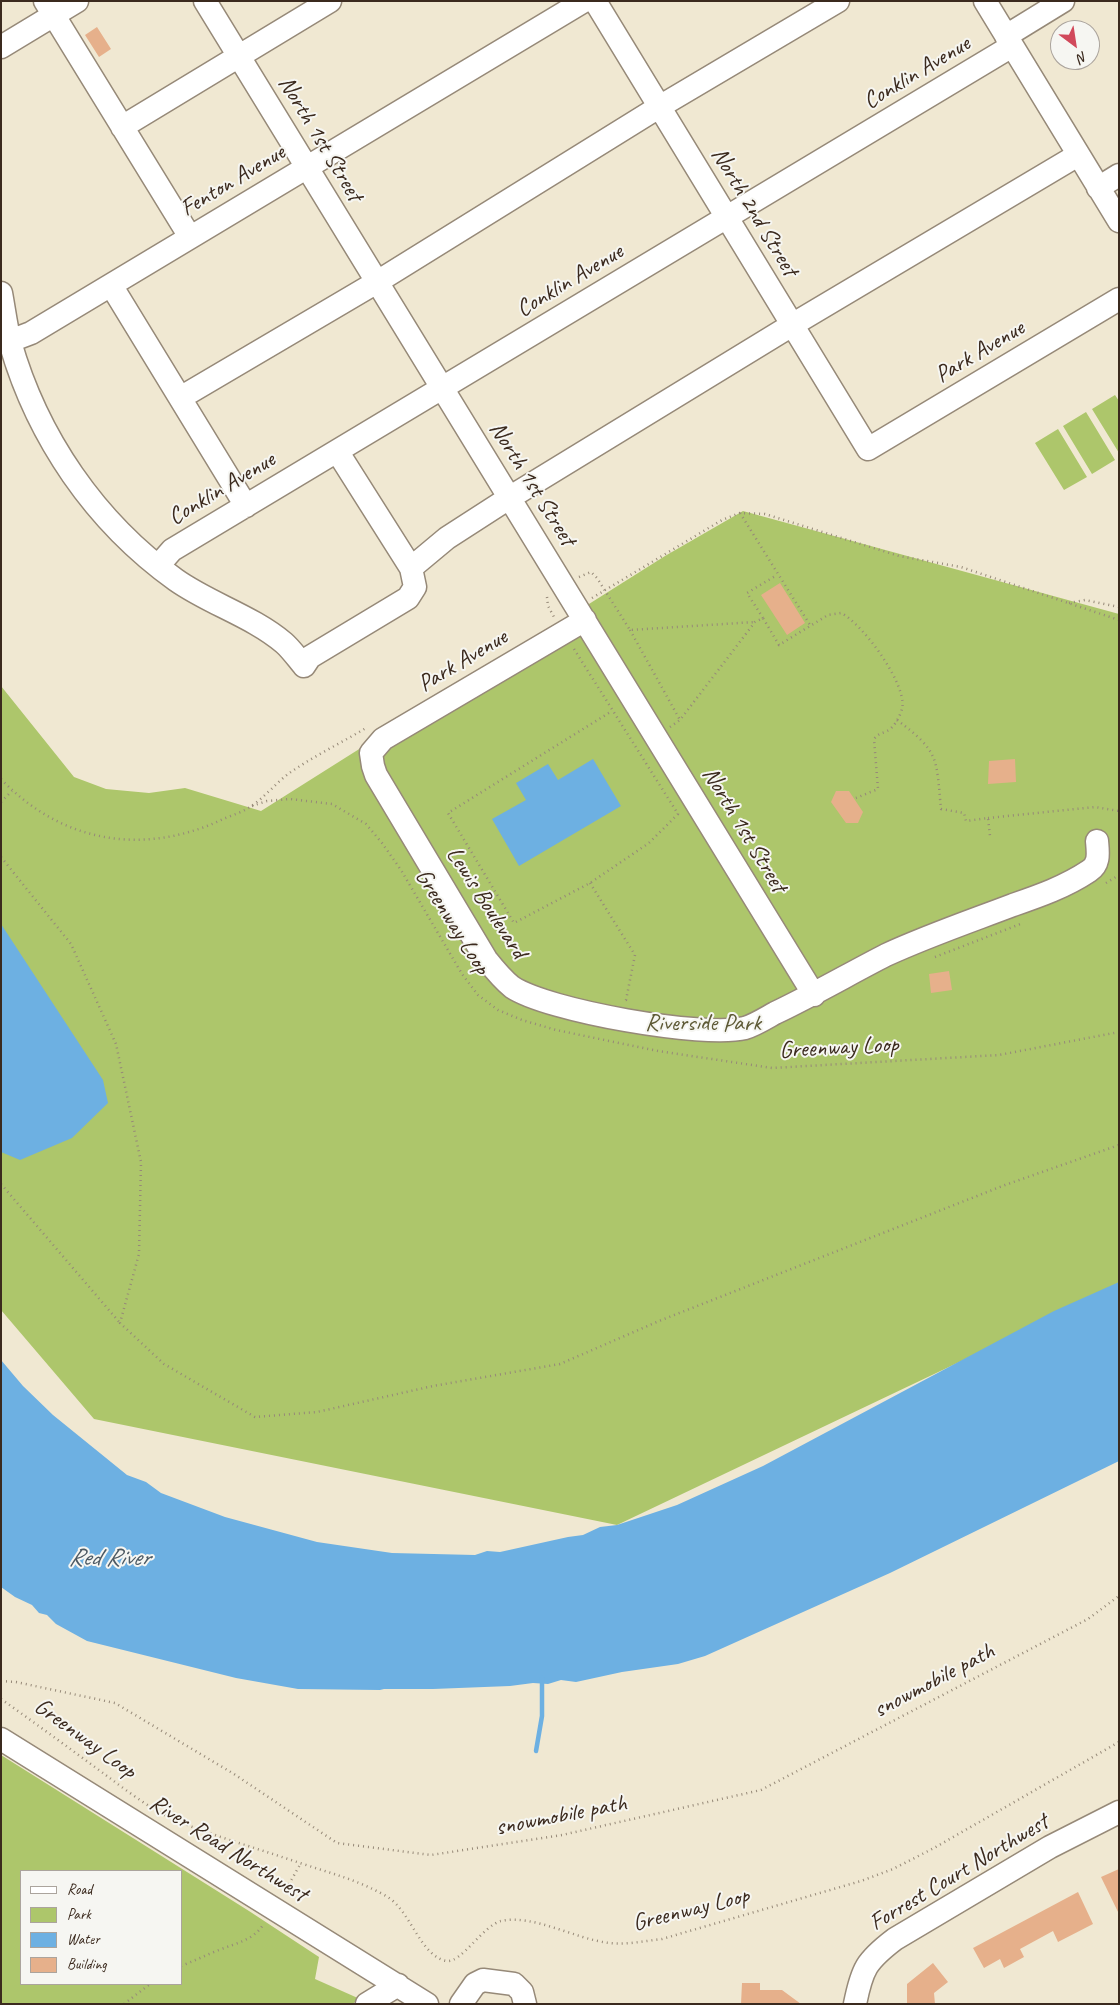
<!DOCTYPE html>
<html>
<head>
<meta charset="utf-8">
<style>
	body { margin:0 }
	#map { position:relative; width:1120px; height:2005px; overflow:hidden; background:#f0e8d2; font-family:Caveat,sans-serif }
	canvas { display:block }
	.frame { position:absolute; inset:0; border:2px solid #3b2a1e; pointer-events:none }
	.legend { position:absolute; left:20px; top:1870px; width:162px; height:115px; box-sizing:border-box; background:#f6f6f2; border:1px solid #aba49d; margin:0; padding:6px 9px; list-style:none; font-size:15px; color:#3b2a1e }
	.legend li { display:flex; align-items:center; gap:10px; height:25px }
	.legend b { width:25px; border:1px solid #aba49d }
	.north { position:absolute; left:1050px; top:20px; width:50px; height:50px; box-sizing:border-box; background:#f6f6f2; border:1px solid #aba49d; border-radius:50%; rotate:149deg; font-size:14px; font-weight:700; line-height:20px; text-align:center; color:#3b2a1e }
	.north::after { content:''; display:block; margin:auto; width:18px; height:22px; background:#d1495b; clip-path:polygon(50% 0,100% 100%,50% 72%,0 100%) }
</style>
</head>
<body>
<div id="map">
<canvas width="1120" height="2005"></canvas>
<div class="frame"></div>
<ul class="legend">
<li><b style="height:6px;background:#fff"></b>Road</li>
<li><b style="height:14px;background:#adc66b"></b>Park</li>
<li><b style="height:14px;background:#6db0e2"></b>Water</li>
<li><b style="height:14px;background:#e6b08b"></b>Building</li>
</ul>
<div class="north">N</div>
</div>
<script>
const ctx = document.querySelector('canvas').getContext('2d');
ctx.lineJoin = 'round';
function fill(path, color) { ctx.fillStyle = color; ctx.fill(path, 'evenodd'); }
function trace(path, color, width, dash) { ctx.strokeStyle = color; ctx.lineWidth = width; ctx.lineCap = dash ? 'butt' : 'round'; ctx.setLineDash(dash || []); ctx.stroke(path); }
function label(font, color, halo, rows, align = 'center') {
  ctx.font = font + ' Caveat,sans-serif'; ctx.lineWidth = 4; ctx.setLineDash([]); ctx.textBaseline = 'middle'; ctx.strokeStyle = halo; ctx.fillStyle = color; for (const [text, x, y, turn = 0] of rows) {
    ctx.save(); ctx.translate(x, y); ctx.rotate((+turn || 0) * Math.PI / 180); ctx.textAlign = isNaN(turn) ? turn : align; if (halo) ctx.strokeText(text, 0, 0); ctx.fillText(text, 0, 0); ctx.restore();
  }
}
fill(new Path2D(`
	M1115,395L1119,401V453L1092,409Z
	M1086,412L1115,460L1092,474L1063,426Z
	M1058,429L1087,477L1064,490L1035,443Z
	M743,511L1119,614V1286L617,1525L94,1419L1,1310V686L74,777L106,789L149,793L185,788L261,811L665,556Z
	M1,1755L249,1911L319,1957L315,1979L360,1999L352,2004H1ZM21,1871H181V1984H21Z`), '#adc66b');
fill(new Path2D(`
	M593,759L621,806L519,866L492,819L526,800L516,783L548,764L558,780Z
	M1,924L103,1080L108,1103L72,1138L20,1160L1,1152Z
	M1119,1282V1461L890,1573L705,1656L678,1664L622,1672L576,1682L561,1680L548,1684L533,1683L510,1686L433,1689H384L380,1690L298,1689L236,1678L87,1641L56,1624L47,1615L39,1613L32,1605L15,1597L1,1587V1360L23,1386L53,1415L127,1475L146,1482L161,1493L225,1517L317,1542L392,1553L475,1555L487,1551L500,1552L568,1537L583,1535L600,1527L617,1525L677,1505L763,1466L1054,1311Z`), '#6db0e2');
trace(new Path2D(`
	M536,1751L542,1716V1678`), '#6db0e2', 4.5);
fill(new Path2D(`
	M97,27L111,49L99,57L85,35Z
	M780,583L805,623L787,635L761,595Z
	M1015,759L1016,782L988,784L989,761Z
	M836,791H849L863,812L858,823H846L831,802Z
	M949,971L952,990L931,993L929,974Z
	M1119,1869V1914L1101,1877Z
	M1078,1892L1093,1924L1058,1942L1053,1931L1020,1949L1024,1957L1004,1968L1000,1959L984,1968L973,1948Z
	M933,1963L948,1982L934,1993L935,2004H907V1984Z
	M742,1983H760V1990H782L801,2004H741Z`), '#e6b08b');
const minor = new Path2D(`
	M45,1L190,237
	M205,1L814,995
	M595,1L868,449L1119,299
	M985,1L1119,221
	M1006,36L1063,1
	M1,47L77,1
	M122,127L330,1
	M1098,188L1119,175
	M111,285L246,506
	M1,293C4,309 6,326 10,342C37,437 95,522 176,580C210,604 252,616 284,643C291,649 298,659 304,666L310,657L408,598L415,587L411,568L337,451
	M10,341L31,333L584,1
	M180,398L377,282L659,107L838,1
	M158,566L172,550L1012,46
	M411,568L447,538L509,498L792,325L1078,155
	M585,620L383,739L371,753L373,766L376,775L486,959C494,969 502,979 512,987C548,1011 703,1038 745,1028C755,1025 766,1018 775,1013C813,995 849,974 886,955C927,936 971,921 1013,905C1039,896 1065,887 1089,871C1100,864 1098,853 1097,841
	M1,1739L427,2004
	M367,2004L398,1985
	M461,2004L475,1984L483,1980L514,1984L522,1992L525,2004
	M855,2004C862,1969 866,1961 895,1939L1050,1847L1119,1812`);
trace(minor, '#968978', 25);
trace(new Path2D(`
	M740,513L810,625
	M579,577L591,572L597,578L630,630L755,622
	M547,597L548,606L554,617
	M592,598L722,520L740,513L765,514L899,556L961,567L1119,620
	M1069,603L1085,600L1119,607
	M763,618L747,593L777,575
	M630,630L680,720
	M574,649L678,814L649,843L590,883L514,923L448,813L612,711
	M897,720C940,752 936,758 941,809L964,813L966,821L988,818L990,836
	M670,727L680,720L755,622L763,618L779,645L828,615L841,613C862,623 908,685 902,709C900,716 894,728 887,731C881,734 879,733 874,739L878,789L856,798
	M1,779C61,842 141,856 219,821C229,816 241,813 250,807C264,798 275,784 288,774C312,757 341,743 366,728
	M1,802L12,791
	M252,806L267,801L290,799L332,804L366,824L382,843L401,870L462,974L478,995L498,1010L522,1020L556,1030L658,1051L772,1068L999,1055L1119,1032
	M988,818L1095,807L1119,811
	M1,857L71,944L116,1044L141,1162L139,1254L120,1323L164,1364L255,1417L317,1412L433,1386L560,1364L659,1321L1005,1185L1119,1145
	M590,883L635,955L626,1000H624
	M1106,883L1119,875
	M935,957L1023,923
	M1,1184L120,1323
	M1,1681L16,1682L115,1703L234,1774L337,1843L431,1855L562,1835L761,1790L1088,1619L1119,1596
	M1,1699C35,1723 69,1748 103,1773C126,1790 151,1810 177,1821C217,1837 259,1849 300,1863C330,1873 358,1880 386,1896C411,1910 420,1957 447,1961C461,1963 484,1925 501,1921C534,1914 575,1939 609,1943C627,1945 644,1941 662,1939L861,1881L893,1869L934,1848L1119,1742
	M284,1893L301,1863
	M181,1966C194,1961 206,1955 219,1950C236,1943 252,1941 263,1925
	M124,2004L150,1984`), '#968978', 2.5, [1, 4]);
trace(minor, '#fff', 22);
label('24px', '#3b2a1e', '#f6f6f2', [
	["Conklin Avenue",917,73,-31],
	["North 1st Street",320,139,59],
	["Fenton Avenue",233,181,-31],
	["North 2nd Street",754,212,59],
	["Conklin Avenue",570,281,-31],
	["Park Avenue",980,352,-31],
	["North 1st Street",532,484,58],
	["Conklin Avenue",222,489,-31],
	["Park Avenue",463,661,-31],
	["North 1st Street",744,830,59],
	["Lewis Boulevard",486,903,57],
	["Greenway Loop",452,922,58],
	["Greenway Loop",839,1048,-3],
	["snowmobile path",934,1681,-28],
	["Greenway Loop",85,1739,36],
	["snowmobile path",561,1816,-11],
	["River Road Northwest",228,1849,32],
	["Forrest Court Northwest",959,1873,-31],
	["Greenway Loop",691,1910,-14]
]);
label('24px', '#5d5935', '#f6f6f2', [
	["Riverside Park",703,1024]
]);
label('italic 25px', '#4c5963', '#f6f6f2', [
	["Red River",109,1558]
]);
</script>
</body>
</html>
